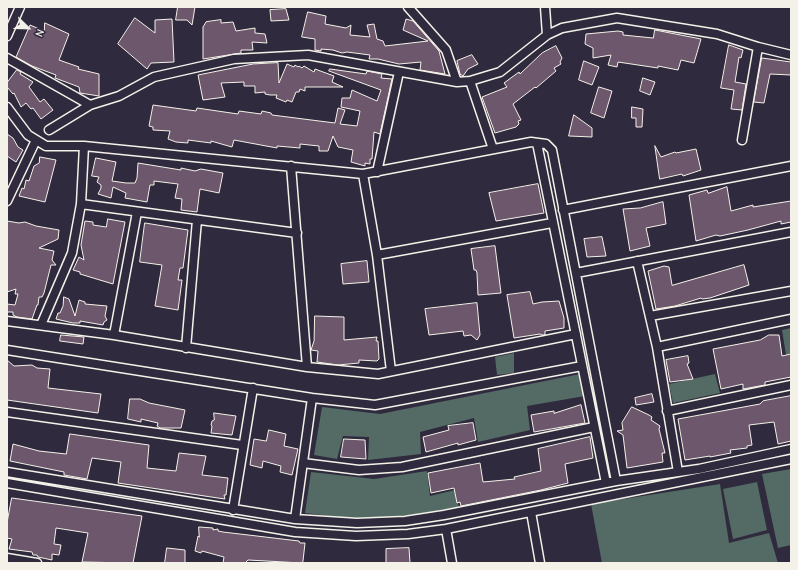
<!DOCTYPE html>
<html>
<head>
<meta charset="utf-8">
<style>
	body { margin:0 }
	#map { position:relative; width:798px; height:570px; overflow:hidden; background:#2f2a3d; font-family:"Comic Neue",sans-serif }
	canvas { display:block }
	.frame { position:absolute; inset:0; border:8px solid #f4f1e8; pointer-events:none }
	.north { position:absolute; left:8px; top:8px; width:40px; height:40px; -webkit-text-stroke:3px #2f2a3d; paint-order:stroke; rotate:113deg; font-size:11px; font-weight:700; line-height:16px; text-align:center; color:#f4f1e8 }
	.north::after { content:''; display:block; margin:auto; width:14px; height:18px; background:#f4f1e8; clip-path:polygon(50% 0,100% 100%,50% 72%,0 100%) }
</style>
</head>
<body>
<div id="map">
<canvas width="798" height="570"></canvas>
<div class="frame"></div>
<div class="north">N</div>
</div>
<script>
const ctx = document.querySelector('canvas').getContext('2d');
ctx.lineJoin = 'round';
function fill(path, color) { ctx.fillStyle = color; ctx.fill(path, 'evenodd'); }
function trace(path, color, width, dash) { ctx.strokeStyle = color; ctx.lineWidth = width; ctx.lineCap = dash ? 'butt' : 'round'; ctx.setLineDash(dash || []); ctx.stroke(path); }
fill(new Path2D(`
	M791,328V354L786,355L782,330Z
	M514,353V373L497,375L495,357Z
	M580,374L585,396L527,406L530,430L478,442L474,418L420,432L421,454L368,460L369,437L343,436L337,459L314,455L322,407L380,414Z
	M715,374L720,393L673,403L669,384Z
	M791,469V545L778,548L762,474Z
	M427,471L430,496L455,490L459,508L387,518H346L305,513L311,472L374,479Z
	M757,482L767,530L733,539L723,489Z
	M720,484L729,543L769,533L778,563H602L591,504Z`), '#546a65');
const building = new Path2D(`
	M178,7H195L192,25L187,20H176Z
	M286,9L289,20L271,21L270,10Z
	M308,12L326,16L325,24L346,28L351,25L350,35L370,37L367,25L374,24L377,39L383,41L385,46L428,41L403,30L406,19L413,21L439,51L445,74L420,70L421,62L399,64L378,59H369L370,55L347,52L342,53L333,50L321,49V51L315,50V39L302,37Z
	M135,18L155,33V20L172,19L174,62L151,63L147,69L118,44Z
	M221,20V23L233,22L236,31L255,28V33L265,34L267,43L252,42L253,50H241V53L203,59V27L206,22Z
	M45,23L69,34L59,60L79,67L78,69L99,74V96L80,93L79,87L55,78L56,75L32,66L16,57L30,25L44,31Z
	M655,30L701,39L694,63L681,60L678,70L658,66V68L618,62L617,67L608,65L611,55L593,58V48L585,44L586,34L618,31L623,32V35L653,38Z
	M729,45L743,50L741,58L739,57L735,82L746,84L742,110L731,109L734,90L721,88Z
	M556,46L562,58L560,62L561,64L554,68L556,71L536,88L535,87L513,104L521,120L518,121L519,124L516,127L495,133L482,97L507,87L504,83L519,72L520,74L542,53Z
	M472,55L478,64L468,69L463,76L460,74L457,61Z
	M762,58L791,62V75L770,74L764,103L754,102Z
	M584,61L599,67L592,85L579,80Z
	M278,63L279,83L287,64L294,67L295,65L298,67L299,66L302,68L304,66L314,72L315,69L334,76L332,82L343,87H305V91L300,89L299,92H296L292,102L287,100L286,102L276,98L277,95H270L265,94V92L255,93V86H244V82L221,83L225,97L203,100L198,75L253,64Z
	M330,69L366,74L367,71L382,74L381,78L392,79L380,134L374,132L372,159H370V164L365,163V166L351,162L353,150L338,147L333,136L328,151H319V146L300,144V148L277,146V148L234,140L232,147L211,141V143L188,140V143L176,142L168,139L170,131L153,130V127L149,126L153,105L196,111L197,108L238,114L239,111L261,114L262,111L271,113L272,115L335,123L338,108L345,110L340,124L357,126L360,111L341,107L342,98H350L352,90L377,101L381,90L329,71Z
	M17,70L21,72L20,74L33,82L29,87L40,102L44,99L53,110L41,119L33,108L31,109L26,103L21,107L14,93L13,94L7,87V83Z
	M643,78L655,82L650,95L640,91Z
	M599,87L612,91L604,118L591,113Z
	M632,107L643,109L642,127H636V118H632Z
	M574,115L592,128V137L569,136Z
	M7,134L13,138L18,147L23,150L16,162L7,156Z
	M655,146L661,157L675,152L676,153L696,149L701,170L683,176L682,174L660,179Z
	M40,157L56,160L45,202L19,196L22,188L24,189L26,180L29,181L34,166L39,163Z
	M96,158L116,162L112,181L126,183H135L137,178L138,163L181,170V168L195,171L201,169L223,173L219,193L200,189L197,212L181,210L182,199L175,198L178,184L154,181V185H150L147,202L125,198L126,193L113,187L111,198L98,194L101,188V185L97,182L99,177L92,176Z
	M538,184L544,213L496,221L489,193Z
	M727,187L731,211L753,205V207L791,201V222L781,224V221L748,230L720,236L716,235L696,241L689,195L707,190L708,193Z
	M663,202L666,224L646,228L650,246L630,251L623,209L640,208Z
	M108,219L125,222L113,284L80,274V272L73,270L79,257L84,260L81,245L85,221L93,222V225L106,227Z
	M7,221L19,223L25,222L36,226L59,230L58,239L39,248L54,251L52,260L56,265H51L44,293L42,297H39L38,305H37L32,319L17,317L13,315V312H7V304L15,305L18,294H15L16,289L7,292Z
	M145,223L188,230L183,268H180L178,280H182L178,310L155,306L162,265L140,262Z
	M602,237L606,256L587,257L584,239Z
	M495,246L501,293L478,295L477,273L476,270H474L471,249Z
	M367,261L369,282L343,284L341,264Z
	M744,265L749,285L710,298L702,299L701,298L675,306L656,309L648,271L664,266L669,267L672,285Z
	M530,292L533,304L542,302L559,301L564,318V328L545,331V335H542L540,334L514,338L507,295Z
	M64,297L69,299L75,316L79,300L85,302V304L107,306L105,316L107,320L104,322L103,325L80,321V323H73L56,319L58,313H60L63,306Z
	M477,303L480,335L477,340L471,335L464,336L463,331L429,335L425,309Z
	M315,316L344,317V340L377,337L376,341H378L379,359L377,361L359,360V363L338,365L317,362L318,351L311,350L314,341Z
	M61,335L84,337L83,344L60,341Z
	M769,335H779L782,356L791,354V377L765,382V385L743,389V384L721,389L713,349L760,340Z
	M688,356L689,363L687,364L693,379L670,382L666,360Z
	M7,360L14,366L32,365L37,368L50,369L48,388L101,394L98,413L7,400Z
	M652,394L654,402L636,405L635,398Z
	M791,396V441L778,444L774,422L749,425L752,445L747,446V448L730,450L731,453L710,457V456L685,460L678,419L760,404L763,401Z
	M130,399H140L149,403L185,410L181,428H160L157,426L158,423L141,419V422L128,419Z
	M581,405L585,423L534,432L531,415L554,411V413Z
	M632,407L649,415L652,417L651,420L660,426L659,429L665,453H662L663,462L627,468L623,435L617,431L623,430L622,423Z
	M214,413L236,416L232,435L211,433L212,426L211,425L212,421L214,420Z
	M473,423L476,440L458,445V443L426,452L423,437L449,430L448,426Z
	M269,430L286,434L284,446L298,449L292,475L280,472L281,466L263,461L262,468L250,465L254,439L266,441Z
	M70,434L149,445L147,468L176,471L179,453L206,456L202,475L228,478L226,495H224L225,499L218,498L118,483L121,462L92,458L87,479L64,475V472L10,461L13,444L39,451L66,454Z
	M590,437L593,458L565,464L568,483L541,490L461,506L460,502L457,503L454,488L431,493L428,473L480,463L483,482L515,479L514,477L541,471L538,449Z
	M344,439L365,440L366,459L341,457Z
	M12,498L142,516L133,563L82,562L88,533L56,528L54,544L61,545L59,555L52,554V560L38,557L37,555H33L32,552L9,549L12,539L7,538V523Z
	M199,527L213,528V530L218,529V531L223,532L299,541L300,543H305L303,561L302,563L248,560L245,563H223L224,557L202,551L201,553L195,551L198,536L199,537Z
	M167,548L185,550V563H165Z
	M409,548L410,563H386V549Z`);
fill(building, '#6d576c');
trace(building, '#f4f1e8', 1);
const minor = new Path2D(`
	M408,7L446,50L457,82
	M545,7L547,35
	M7,36L20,7
	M7,58L90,105L119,96L154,77L234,59L308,55L457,82L470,81L500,72L547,35L562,28L617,18L717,34L758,47L791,55
	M470,81L493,149
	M7,107L28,135L46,146H84L363,174L531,142L546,144L552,150L616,481
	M49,130L90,105
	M742,140L758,47
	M537,143L606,483
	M291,166L307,367
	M377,172L399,72
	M363,174L377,255L391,371
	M7,201L36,140
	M81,204L297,233
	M563,210L791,166
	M377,255L552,223
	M637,261L657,347L678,472
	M576,273L791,232
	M650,316L791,291
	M7,321L114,335L307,367L378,374L576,334
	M41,325L72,253L81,204L84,146
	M114,335L137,212
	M657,347L791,319
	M186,348L197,220
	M7,350L312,398L375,405L582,366
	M667,411L791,385
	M7,412L242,445
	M303,463L359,470L402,467L594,427
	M7,472L295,519L357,523L405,521L444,515L616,481L699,469L791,449
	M7,483L295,532L356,536L408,534L446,529L791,459
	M233,510L253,388
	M531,512L540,563
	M295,519L312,398
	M446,529L452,563
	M7,558L37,563`);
trace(minor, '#f4f1e8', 11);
trace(minor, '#2f2a3d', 8);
</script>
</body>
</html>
